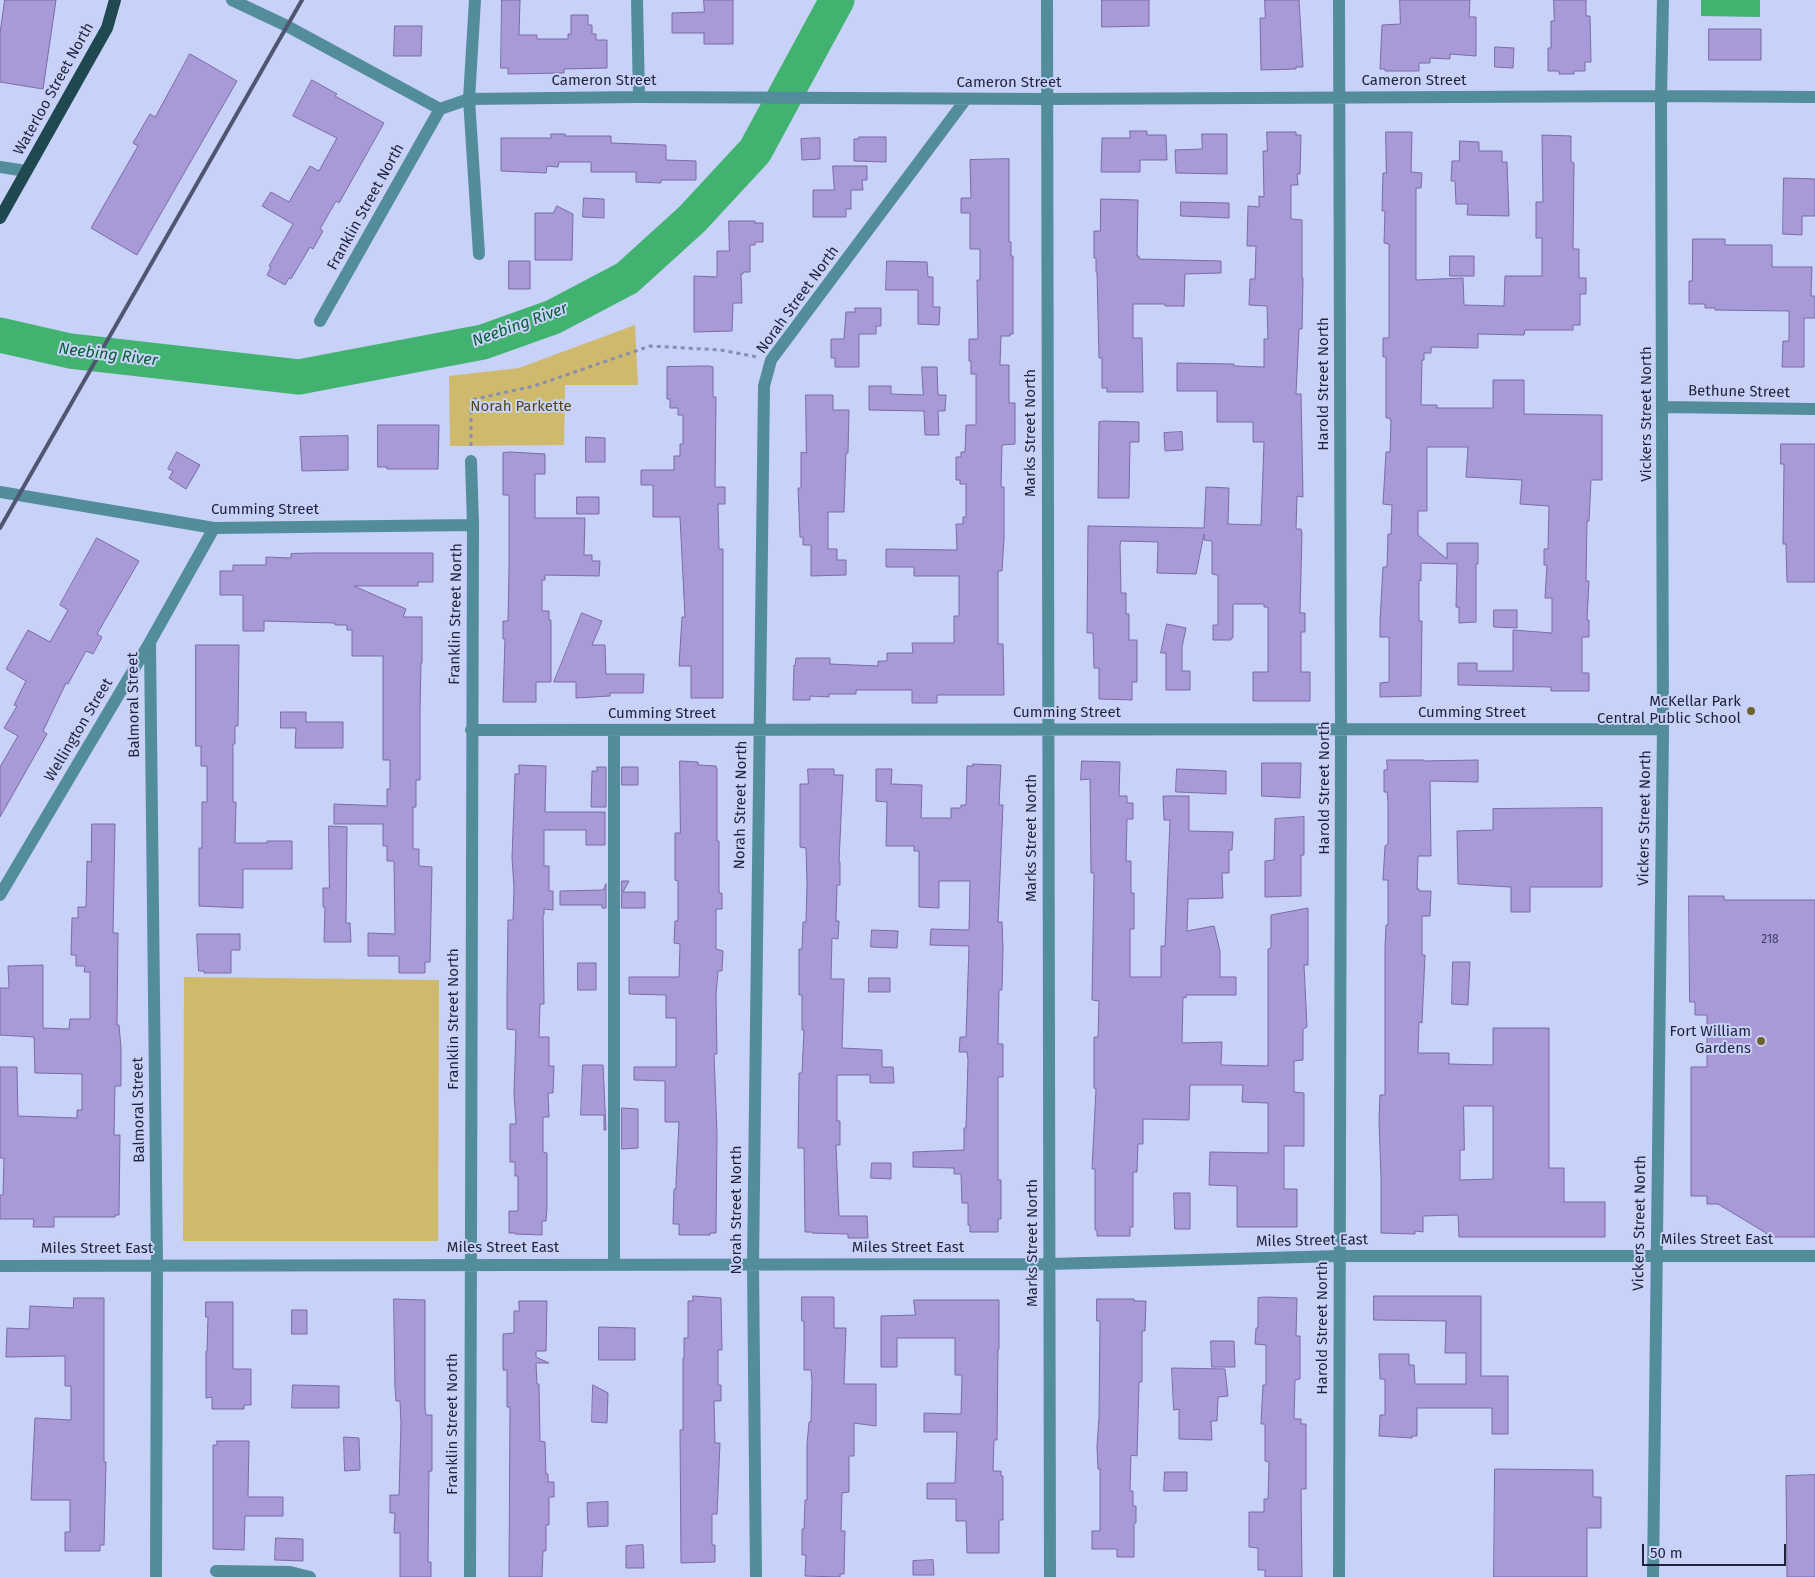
<!DOCTYPE html>
<html>
<head>
<meta charset="utf-8">
<style>
	body { margin:0 }
	#map { position:relative; width:1815px; height:1577px; overflow:hidden; background:#c8d1f7; font-family:"Fira Sans",sans-serif }
	canvas { display:block }
	.scale { position:absolute; left:1642px; top:1544px; width:144px; height:22px; box-sizing:border-box; border:2px solid #1f243c; border-top:0; padding-left:6px; font-size:15px; line-height:18px; white-space:nowrap; color:#1f243c; -webkit-text-stroke:4px #c8d1f7; paint-order:stroke }
</style>
</head>
<body>
<div id="map">
<canvas width="1815" height="1577"></canvas>
<div class="scale">50 m</div>
</div>
<script>
const ctx = document.querySelector('canvas').getContext('2d');
ctx.lineJoin = 'round';
function fill(path, color) { ctx.fillStyle = color; ctx.fill(path, 'evenodd'); }
function trace(path, color, width, dash) { ctx.strokeStyle = color; ctx.lineWidth = width; ctx.lineCap = dash ? 'butt' : 'round'; ctx.setLineDash(dash || []); ctx.stroke(path); }
function label(font, color, halo, rows, align = 'center') {
  ctx.font = font + ' "Fira Sans",sans-serif'; ctx.lineWidth = 4; ctx.setLineDash([]); ctx.textBaseline = 'middle'; ctx.strokeStyle = halo; ctx.fillStyle = color; for (const [text, x, y, turn = 0] of rows) {
    ctx.save(); ctx.translate(x, y); ctx.rotate((+turn || 0) * Math.PI / 180); ctx.textAlign = isNaN(turn) ? turn : align; if (halo) ctx.strokeText(text, 0, 0); ctx.fillText(text, 0, 0); ctx.restore();
  }
}
fill(new Path2D(`
	M635,325L638,385H565L564,445L450,446L449,376L519,368Z
	M184,977L439,980L438,1241H183Z`), '#ceb96c');
fill(new Path2D(`
	M1701,0H1760V17L1701,16Z`), '#42b271');
trace(new Path2D(`
	M0,335L70,351L299,377L483,342L553,317L627,278L692,219L755,151L837,0`), '#42b271', 35);
const building = new Path2D(`
	M5,0H56L43,89L0,82V34Z
	M502,0H520L519,35H537V39H568V34H571V15H588V25H592V34H596V40H607V68L564,69V73L508,74V68H501Z
	M704,0H733V44H704V33H672V13L704,12Z
	M1102,0H1149V26L1102,27Z
	M1265,0H1299L1303,67H1296V69L1261,70L1260,18H1265Z
	M1400,0H1470L1469,17H1476V56L1450,54V59L1430,58V63H1419V71H1385V69H1380L1382,25L1400,24Z
	M1554,0H1586V16H1590L1591,62H1585V71H1574V74H1559V71H1548V48H1551V21H1554Z
	M395,26H422L421,56H394Z
	M1709,29H1761V60H1709Z
	M1495,47L1514,48L1513,68L1495,67Z
	M190,54L237,81L137,255L91,228L138,146L133,143L150,114L155,117Z
	M312,80L337,94L335,96L384,123L339,203L336,201L320,229L323,231L313,249L310,247L291,279L289,278L285,285L267,275L271,267L269,266L293,224L262,206L271,192L289,202L310,166L319,171L337,138L293,116Z
	M1130,131H1147V135H1166L1167,160H1140V172H1101L1102,138H1130Z
	M1267,132H1296V135H1301L1300,174H1297L1298,185H1291V219L1302,220V278H1303L1302,329H1299L1296,394H1301L1303,497L1297,496L1296,529H1301L1302,533L1300,613H1305V632H1301V672H1310V701H1253V672H1268V607H1264V604H1233V638H1231V640H1213V625H1218V575L1212,574V541L1204,540V534L1196,574L1157,573L1158,542L1121,541L1120,546L1121,593H1126V614H1129V640H1137V682H1132V700L1099,699V668H1094L1093,633H1087L1088,526L1204,528L1206,487L1229,488L1228,524L1261,525L1264,442H1253V422H1217V391H1177V363L1234,364V366L1264,367V339H1268L1267,306L1249,305L1250,279H1255L1256,246H1247L1248,206L1259,207V196L1264,197L1263,151H1267Z
	M1386,132H1412L1411,172L1422,173L1421,188H1416V280L1463,278L1464,305L1504,306L1505,276H1542V238H1536V202H1543L1542,135L1571,136V162L1574,163L1573,249H1579V278H1586V294H1580V325H1573V330H1525L1524,335L1478,334V348L1431,347V353H1424V360H1422L1421,405H1437V408H1493V380H1524V414L1602,415V480H1591L1589,521H1587L1586,581H1589L1587,620H1589V637H1582V673H1589V691H1551V687L1458,685V663H1477V671H1513V630L1552,633V598H1545L1547,565H1544V549H1548L1549,506L1520,504L1522,480L1466,477L1468,447H1427V511H1418V535L1447,559V543H1478V564H1476V622L1459,623V607H1456L1457,564L1421,563V581L1419,580V621H1422L1421,696L1380,697V683L1389,682V637H1380V621L1383,567H1387L1388,534H1391L1392,505L1383,504L1386,452H1390L1391,420H1390V418H1386V357H1383V338H1389V244L1384,243L1385,211H1382L1383,173H1386Z
	M551,134H565V136H611V143L666,145V160L696,161V180H661V183L636,182V172H591V162H559L558,167L547,166L546,173L501,171V138H551Z
	M1202,134H1227V174L1176,173L1175,150L1202,149Z
	M859,137H886V162L854,161V139H858Z
	M820,138V159L802,160L801,139Z
	M1460,141L1479,142V151H1502V162H1507L1509,216L1467,215L1468,204H1456L1455,181H1451L1452,161H1459Z
	M1009,159V242H1011V256H1013V334H1010V336H1001L1000,365H1009V403H1015V444L1002,445L1001,487H1004V538L1002,571H998V644H1003L1004,695H937V703H912V690H856V694H829V697L810,696V700H793L794,665L795,666L796,658H830V664L878,666V661H887V653H913L912,643H954V616H959V576H914V567H886V549L957,550L956,524H963V517H966V484H960V480H956V457H961V452H965L966,425H976V374H971V361H969V339H978L977,280H980V249H970V213H961V198H971L970,160Z
	M833,166H867V180H862L863,190H851V209H846V217H813V190H834Z
	M1784,178L1815,179V216H1802V235L1783,234Z
	M584,198L604,199V218L583,217Z
	M1101,199L1138,200L1137,256H1139V259L1221,261V273L1185,274L1184,306H1165V304H1133V338H1142L1143,392H1107V388H1102V358H1099L1097,272H1096V258H1094V231H1100Z
	M1181,202L1229,203V218L1181,216Z
	M557,206L573,214L572,260H535V213H553Z
	M729,221H755V223H763V242H755V245H750V272H743V274H741L742,303H733L732,331L694,332V276L717,277V251H729Z
	M1693,239H1725V245H1772V267H1812L1811,296H1815V318H1804V367H1782L1783,341H1789V311L1715,310V308H1705V304H1689V281H1692Z
	M1450,256H1474V276H1450Z
	M509,261H530V289H509Z
	M887,261L927,262L928,277H933V307H940L939,325L918,324V290H886Z
	M855,308H881V326H876V334H859V367H835V358H831V339H844L846,312H855Z
	M709,366L713,367V397H716L715,487H725V504H718L719,549H723V698H691V666H679L682,617H685L680,517H653V485H641V470H674V456H680V444H683V415H678V408H670V399H667V367Z
	M922,367H937L938,395H946L945,411H938L939,435H925L924,411L869,410V386H891V394L923,395Z
	M806,395H833V410H849L848,453H846L844,512H828V549H837V560H846V575L811,576V545H803V537H800L798,488H801V452L806,453Z
	M1104,421L1139,422V442H1130L1129,498H1098L1099,422Z
	M378,425H439L438,469H387V467H378Z
	M1182,432L1183,450L1165,451L1164,433Z
	M348,436V470L302,471L300,437Z
	M586,437L605,438V462H586Z
	M1781,444H1815V582H1787L1786,544H1783L1784,464H1781Z
	M177,452L200,465L186,489L169,478L173,471L168,469Z
	M510,452L545,454V474H535V518H585L584,555H592V561H600L599,576L545,575V580H542V611H549V620H551V682H536V702H503L505,639H503V621H508L509,568V495H503V453Z
	M577,497H599V514H577Z
	M97,538L139,561L97,634L102,637L93,654L86,651L68,684L66,683L43,731L47,734L0,817V767L18,736L4,728L17,706L14,705L26,681L6,669L28,630L50,642L68,610L60,605Z
	M311,553H433V582H418V586H354L406,609L403,617H422V663H421L420,709V780H416V807H413V849H419V866L432,867L430,962H425V973H399V956H368V933L395,934L394,861H387V846H383V824H334V804L387,806V789H390V760H383V656H352V630H347V625H335V623L264,621V631H243V595H220V571H233V565H266V557L290,558L291,557V554Z
	M1494,610H1517V628L1494,627Z
	M582,613L602,621L592,645H605L606,674H644L643,693H610V696L576,698V682H554Z
	M1167,624L1186,628L1182,647V671H1190V690H1166V653H1161Z
	M196,645H239L238,726H235V744H233V802H236L235,843H267V841H292V869H243V908L199,906V848H202V802H207V766H201V746H196Z
	M281,712H306V722H343V748H295L296,728H281Z
	M1387,760H1424V761L1478,760V782L1430,781L1431,856H1418L1417,889H1419V891H1431L1430,916H1422V955H1425L1422,1023L1419,1022L1418,1053H1449V1064L1493,1065V1028H1549V1168H1564V1202H1605V1237H1459L1458,1215L1423,1216V1232L1415,1231V1234L1381,1233V1176L1379,1121L1380,1095H1385V947L1386,925H1388V880H1383L1385,846L1388,844V802L1387,792H1384V770H1387ZM1464,1106H1493V1179L1460,1180V1150H1464Z
	M680,761L698,762V765L716,766L717,769V841H719V893H722V909H716V949L723,951L722,971H718L716,995L717,1054H714L717,1134L716,1233H710V1235H679V1224H673L674,1189H676V1182L679,1122H665V1081L634,1080V1067H676V1018H666V995L629,994V977H679L680,944L674,943L675,921H678V881L675,880V833H680Z
	M1082,761L1120,762L1119,796H1127V803H1133V819H1127L1126,861H1131V893H1134V929H1130V977H1161V946H1165L1170,820H1164L1163,796H1189V831L1233,832L1232,850H1229V873H1222L1223,898L1188,899L1187,931L1214,926L1220,951V977H1236V995H1186V998L1183,997L1182,1043L1222,1042L1221,1065L1268,1066V949L1271,948V915L1308,908V965H1304L1307,1027L1303,1029V1060L1294,1061V1092L1304,1093V1146H1284V1189H1297V1227H1237V1186L1209,1185L1210,1152L1268,1153V1103L1242,1102L1243,1085H1190L1189,1120L1143,1119V1144H1138L1137,1172H1133V1227H1130V1236H1097V1230H1095V1169H1092L1096,1089L1094,1088V1037H1098L1099,1001L1092,1000L1094,873H1091L1090,779L1081,780Z
	M1262,763H1301L1300,798L1262,796Z
	M973,764L1001,765L999,805H1003L998,922H1002L1003,948L1002,990H999L998,1044H1003V1077H998V1180H1001V1219H998V1232H970V1225H968V1203H962L961,1174H954V1168L913,1167V1152L964,1150V1128H966L968,1060L967,1052H959L960,1037H966L969,946L930,945L931,929L969,930L970,881H939V908L919,907V851H914V846H886L887,802L876,801V769H892L891,784L922,785L921,818H951V808H961V805H966L967,766H973Z
	M519,765L546,766L545,812H605V845H586V830H544V866H549V891H553V910L544,909V915H543L544,1004H540L539,1037H549V1066H554L553,1093H548L549,1117H543V1152L547,1153V1208L546,1221H542V1235L515,1234V1233H509V1211H518V1176H515V1162H510V1124H516L514,1093L516,1030L507,1029V994L508,920H513L514,887L512,858L515,774H519Z
	M597,767H606V807H591L592,771H597Z
	M622,767H638V785H622Z
	M808,769H834V775H843L839,862H840V885H837L836,921H839L838,939L832,938L831,979H844L842,1048L882,1050V1067H893L894,1083H870V1075H837V1121H840V1145H836L839,1216H867L868,1238H848V1234L812,1233V1232H805L804,1148H798L799,1073H802L804,1030H802V995H799V949H802L803,922H806L807,884L806,848L800,847V784H808Z
	M1177,769L1226,771V794L1176,792Z
	M1602,808V887H1530V912H1511V887L1458,884L1457,831L1493,830V809Z
	M1304,817V855H1301V896L1265,897V861L1274,860L1275,819Z
	M92,824H115L113,933H118L117,1025H119L121,1048V1086H115L114,1135H120L119,1215H115V1217H54V1227H33L34,1219H0V1195H3L4,1158H0V1067H17L18,1116L77,1118V1110H82V1074L35,1073L34,1037L0,1035V988H9L8,966L43,965V1028L69,1029L70,1019H90V972H84L85,966H76V955H71L72,918H78V907H86L87,861L91,862Z
	M329,826L347,827L346,923H350L351,942H324L325,907H323V888H329Z
	M622,881H629L623,892H645V908H622Z
	M606,884V908H602V905H560V891L603,890Z
	M1689,896H1724V900H1815V1237H1766V1233L1718,1204H1707V1196H1691V1067H1707V1015H1695V1002H1690Z
	M872,930L898,931L897,948L871,947Z
	M197,934H240V950H231V973H204V971H199Z
	M1453,962H1470L1468,1005L1452,1004Z
	M578,963H596V990H578Z
	M869,978H890V992H869Z
	M583,1065H603L606,1130H604V1115H581Z
	M622,1108L638,1109V1148L622,1149Z
	M872,1163H891V1179L871,1178Z
	M1174,1193H1190V1229H1175Z
	M693,1296L721,1298L722,1350H718V1385H721V1401H714L715,1443H720L717,1514H712V1545H715V1562L681,1563L680,1430H683V1358H684V1338H688V1301H693Z
	M1374,1296H1481V1376H1508V1434H1492V1408H1417V1436H1412V1438L1379,1436L1380,1415H1385V1379H1380L1379,1354H1409V1365H1414L1415,1384H1466V1353H1445L1446,1321L1374,1320Z
	M802,1297H834V1328H846L844,1384H876V1426L854,1423V1456H849V1492L842,1493L841,1531H845L844,1574H840V1577L805,1576L806,1555H802V1529H804L805,1500H807V1444L809,1422H811L812,1381L811,1370H804V1321H802Z
	M1265,1297L1297,1298L1296,1336H1300V1379L1295,1380L1294,1419H1301V1424H1306V1489H1301L1302,1577H1265V1570H1258V1548L1249,1547V1512H1264V1499H1268L1269,1462L1265,1461V1424H1261L1263,1385H1266V1345L1255,1344L1256,1328H1258V1298Z
	M74,1298H104V1462H106L104,1545H100V1551H65V1532H70V1500H31L35,1418L71,1420V1386H65V1356L6,1357L7,1328L29,1329L30,1306L73,1308Z
	M394,1299L425,1300V1407L426,1415H432V1471H429L428,1562H431V1577H400V1533H394L395,1513H390V1495H399L401,1423L400,1401H396L395,1387Z
	M1097,1299H1134V1301H1146L1145,1331H1142V1382H1139L1137,1456L1131,1455L1130,1491H1133V1506H1136V1523H1134V1557H1117V1549H1092V1531H1100V1469H1098L1097,1446L1099,1418L1100,1321H1097Z
	M914,1300H999V1349H998L997,1440H994L993,1471H1001V1476H1003V1520H999V1553H967L966,1521H956V1499H927V1483H955L957,1432H924V1413L961,1414L962,1375H955V1338H897V1367H881V1316L915,1315Z
	M519,1301H547L546,1351H536V1357L549,1363H536L537,1384H539L540,1441L545,1442L546,1474H548V1482H554V1497H549V1525H546V1551H543L542,1577H509L510,1407H507V1370H503V1334L514,1333V1311H519Z
	M206,1302H233V1369H251V1405H244V1409H212V1397L206,1398V1351H207L208,1317H206Z
	M292,1310H307V1334H292Z
	M599,1327L635,1328V1360H599Z
	M1211,1341H1234L1235,1367H1212Z
	M1172,1368L1225,1369L1228,1396L1218,1397L1217,1421H1211L1212,1440L1179,1439V1409L1174,1410Z
	M293,1385L339,1386V1408H292Z
	M593,1385L608,1393L607,1423L592,1422Z
	M344,1437L359,1438L360,1470L345,1471Z
	M217,1441H249L248,1497H283V1516H245L244,1550L213,1549V1445H217Z
	M1495,1469L1593,1470V1497H1601V1528H1587V1577H1494Z
	M1165,1472H1187V1491H1164Z
	M1815,1475V1577H1787L1786,1476Z
	M608,1502V1526L588,1527L587,1503Z
	M276,1538L303,1539V1561L275,1560Z
	M643,1545L644,1568H626V1546Z
	M933,1560L934,1575H913V1561Z`);
fill(building, '#a899d7');
trace(building, '#7a6ca6', 1);
trace(new Path2D(`
	M471,446V400L534,386L650,346L721,350L757,357`), '#878faf', 3, [4, 4]);
trace(new Path2D(`
	M232,0L287,26L440,109L469,99L639,97L1047,99L1661,96L1815,97
	M475,0L469,99L479,254
	M637,0L639,97
	M1047,0L1050,1577
	M1339,0L1341,729L1339,1577
	M0,167L26,171
	M320,321L440,109
	M1663,407L1815,409
	M0,492L214,528L473,525
	M150,642L157,1265L156,1577
	M471,730L1663,729
	M0,895L150,642L214,528
	M614,1264V730
	M0,1266L1050,1264L1339,1256H1815
	M216,1571L290,1572L310,1577
	M470,1577L473,525L471,461
	M756,1577L753,1264L764,386L771,360L966,99
	M1653,1577L1663,729L1661,96L1663,0`), '#538c9a', 12);
trace(new Path2D(`
	M0,218L107,28L115,0`), '#1f4851', 12);
trace(new Path2D(`
	M0,528C100,352 201,176 302,0`), '#4f5672', 4);
for (const [x, y, r, color] of [
	[1751,711,5,"#6f612e"],
	[1761,1041,5,"#6f612e"]
]) { const dot = new Path2D(); dot.arc(x, y, r, 0, 2 * Math.PI); ctx.fillStyle = color; ctx.fill(dot); trace(dot, '#c8d1f7', 2); }
label('12px', '#414163', null, [
	["218",1770,940]
]);
label('15px', '#1f243c', '#c8d1f7', [
	["Cameron Street",604,81],
	["Cameron Street",1414,81],
	["Cameron Street",1009,83],
	["Waterloo Street North",54,89,-61],
	["Franklin Street North",366,207,-61],
	["Norah Street North",798,300,-54],
	["Harold Street North",1324,384,-90],
	["Bethune Street",1739,392,1],
	["Vickers Street North",1647,414,-90],
	["Marks Street North",1031,433,-90],
	["Cumming Street",265,510],
	["Franklin Street North",456,614,-89],
	["Balmoral Street",134,705,-91],
	["Cumming Street",1067,713],
	["Cumming Street",1472,713],
	["Cumming Street",662,714],
	["Wellington Street",79,730,-59],
	["Harold Street North",1325,788,-90],
	["Norah Street North",741,805,-89],
	["Vickers Street North",1645,818,-89],
	["Marks Street North",1032,838,-90],
	["Franklin Street North",454,1019,-90],
	["Balmoral Street",139,1110,-91],
	["Norah Street North",737,1210,-90],
	["Vickers Street North",1640,1223,-89],
	["Miles Street East",1717,1240],
	["Miles Street East",1312,1241,-1],
	["Marks Street North",1033,1243,-90],
	["Miles Street East",503,1248],
	["Miles Street East",908,1248],
	["Miles Street East",97,1249],
	["Harold Street North",1323,1328,-90],
	["Franklin Street North",453,1424,-90]
]);
label('15px', '#554818', '#c8d1f7', [
	["Norah Parkette",521,407]
]);
label('15px', '#1f243c', '#c8d1f7', [
	["McKellar Park",1741,702],
	["Central Public School",1741,719],
	["Fort William",1751,1032],
	["Gardens",1751,1049]
], 'right');
label('italic 16px', '#085e34', '#c8d1f7', [
	["Neebing River",520,325,-20],
	["Neebing River",108,355,7]
]);
</script>
</body>
</html>
